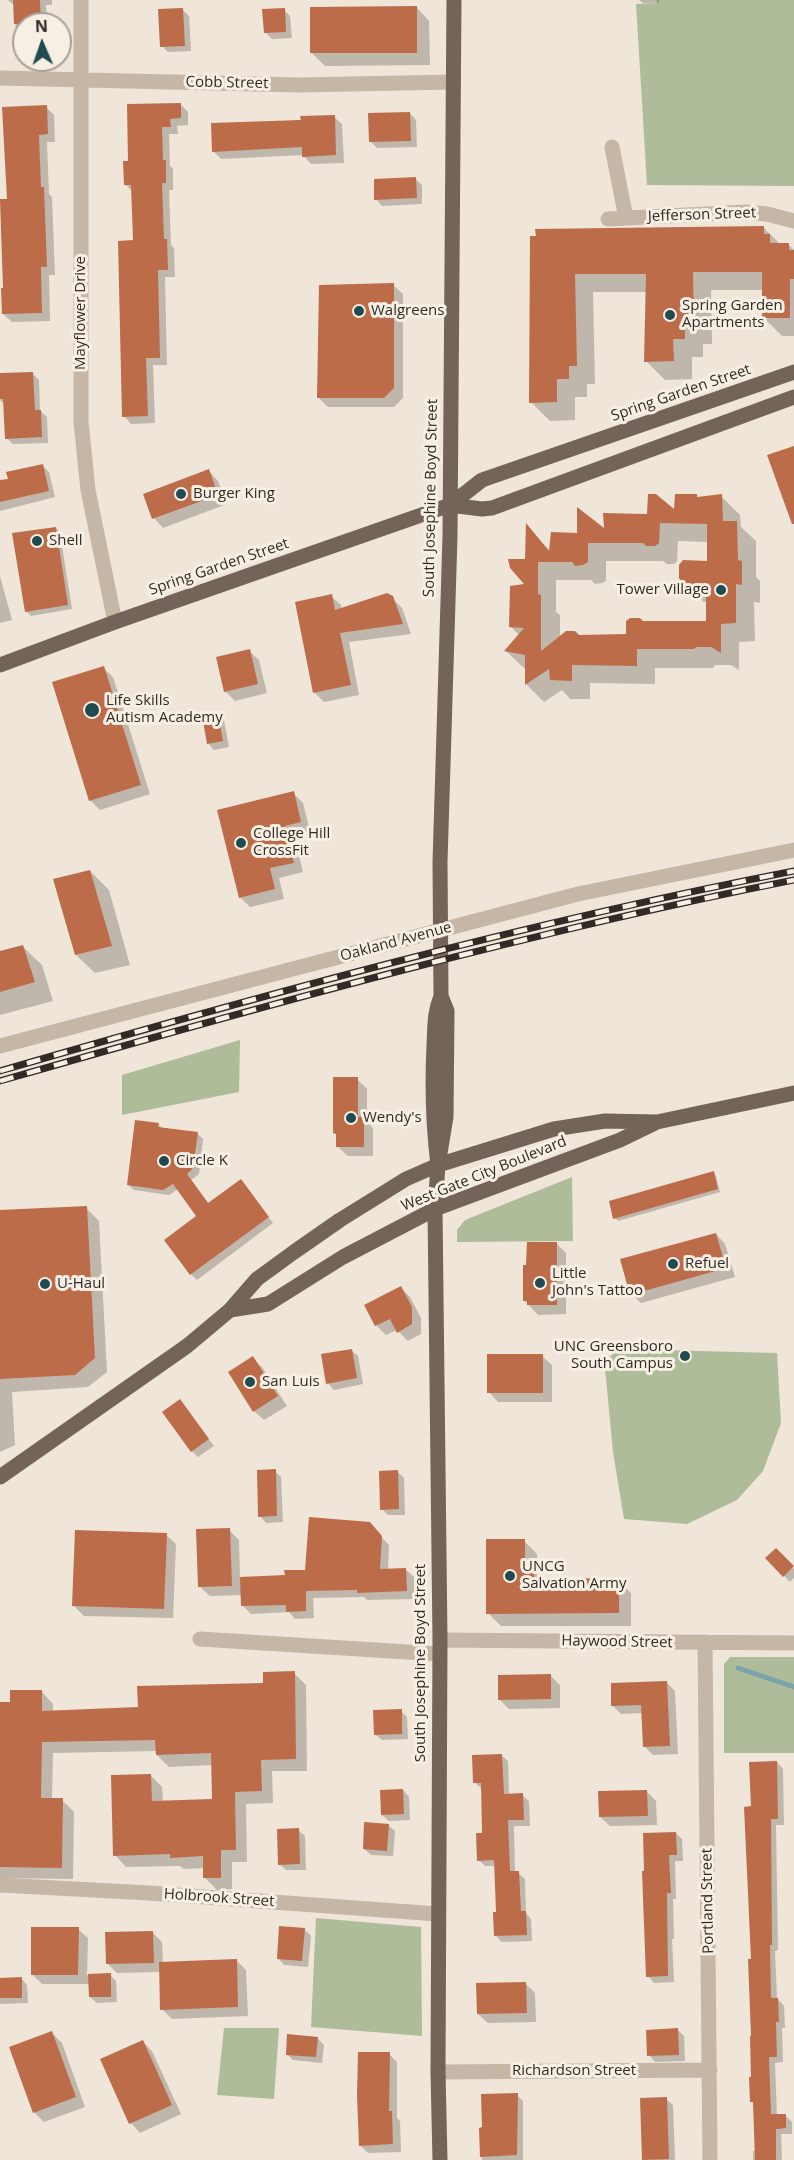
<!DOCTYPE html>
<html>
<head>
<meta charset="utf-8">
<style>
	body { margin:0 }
	#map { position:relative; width:794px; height:2160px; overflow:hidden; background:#efe5d8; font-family:"Open Sans",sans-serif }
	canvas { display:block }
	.north { position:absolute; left:12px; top:12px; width:60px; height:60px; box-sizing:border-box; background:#f7efe4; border:2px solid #a8a098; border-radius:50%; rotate:358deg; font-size:16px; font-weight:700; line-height:24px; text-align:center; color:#322a26 }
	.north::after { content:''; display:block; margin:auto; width:21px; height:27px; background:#1f4a50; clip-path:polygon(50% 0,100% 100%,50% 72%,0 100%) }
</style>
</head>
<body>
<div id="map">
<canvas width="794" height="2160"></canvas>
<div class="north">N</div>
</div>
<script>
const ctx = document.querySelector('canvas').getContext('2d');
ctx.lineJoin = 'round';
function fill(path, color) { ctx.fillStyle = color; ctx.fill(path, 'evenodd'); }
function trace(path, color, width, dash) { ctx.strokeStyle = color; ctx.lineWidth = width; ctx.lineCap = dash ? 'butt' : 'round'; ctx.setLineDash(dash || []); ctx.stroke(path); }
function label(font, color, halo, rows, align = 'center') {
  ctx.font = font + ' "Open Sans",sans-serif'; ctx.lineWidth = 6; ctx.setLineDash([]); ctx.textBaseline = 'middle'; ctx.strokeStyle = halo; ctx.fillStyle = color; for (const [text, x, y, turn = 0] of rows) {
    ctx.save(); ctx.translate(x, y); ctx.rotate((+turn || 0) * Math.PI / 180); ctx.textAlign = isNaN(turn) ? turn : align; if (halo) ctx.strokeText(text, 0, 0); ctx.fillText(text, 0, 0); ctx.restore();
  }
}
fill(new Path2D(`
	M657,0H794V186L647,185L636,4L657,3Z
	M240,1040L239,1092L122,1115V1075Z
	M572,1177L573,1241L457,1242V1230L465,1220Z
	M621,1349L777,1353L781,1423L763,1471L737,1500L687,1524L624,1519L613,1452L605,1368C606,1359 612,1353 621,1349Z
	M730,1657H794V1753H724V1664Z
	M316,1918L421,1927L422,2036L311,2027Z
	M224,2028H279L274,2099L217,2095Z`), '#afbc9a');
fill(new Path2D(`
	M8,0H52V5H46L47,24H24V53L16,46L15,6Z
	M639,0H659V3H643Z
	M417,8L429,21L430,65L325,66L312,53Z
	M183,10L189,16L191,51L168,52L162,46Z
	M284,10L290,16L292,38L272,39L265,32Z
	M180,104L188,112V125L177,126L178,134H169L170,166L173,169V190H169L171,245L174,248L175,277H165L167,365H153L155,423L131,424L124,416L134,242L132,191L125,184L129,162Z
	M46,107L54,115L55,142H47L49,194L52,197L55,275H49L50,321L12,322L3,314L8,200Z
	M410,113L416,120L417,147L377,148L371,142Z
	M334,117L342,124L344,163L311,164L303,155L221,159L213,151L302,122Z
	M415,179L422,185V204L382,206L376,199Z
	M764,228L780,244H788L794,250V336H782L764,318L763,290H711L712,344H703V357H692V379L665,380L646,361L647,292H593L595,384H587V397H575V420L550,421L531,402L532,238Z
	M393,285L403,294V398L394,407H328L318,397Z
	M33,374L39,380L40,411L47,417L48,443L13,444L6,438L5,405L0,400V375Z
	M42,465L49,472L55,497L0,511V481L10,480Z
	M209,471L218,481L227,504L163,528L154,518Z
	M696,496L699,498L721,496L740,515L741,527L756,541V577L760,581V603L754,602L755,641L739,642V670L731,665H715L713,668H655V684L590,683V699H570L562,690L544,702L526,684V670L506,651L520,636L510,626L527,585V527L551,552L578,535L605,531L649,515L675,512ZM678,541L708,542L709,563L684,583L704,602H708V623L643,622L627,635L560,638V615L556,612V580H591L595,584L602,583L606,581V561H663L667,564H674L677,561Z
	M56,528L60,533L72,609L31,616L26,611Z
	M0,576L12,620L0,623Z
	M331,596L341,605L342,610L392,598L402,608L411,634L349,642L359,695L324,702L314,692Z
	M249,651L259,660L267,693L235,701L225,691Z
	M103,668L113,677L150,794L100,810L90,800Z
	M218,714L224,720L229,747L214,750L208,743Z
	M293,793L303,803L310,831L294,835L303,872L279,878L284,899L250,907L240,897Z
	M90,871L109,890L130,965L95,973L76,955Z
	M23,947L42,965L53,1001L0,1015V953Z
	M357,1079L367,1089V1122L373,1128V1156H348L338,1147Z
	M158,1124L163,1129L197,1133L203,1139L199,1174L191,1180L209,1204L241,1181L273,1223L197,1280L191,1274L198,1216L178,1189L169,1195L134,1190L128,1185Z
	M713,1173L716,1176L720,1192L618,1221L615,1218Z
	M86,1208L99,1221L107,1372L88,1387L12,1392L15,1445L0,1452V1212Z
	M716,1234L725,1244L735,1277L641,1303L631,1294Z
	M556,1243L566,1253V1314L538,1315L524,1300Z
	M400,1287L410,1297L421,1318V1334L408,1341L397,1330L386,1335L376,1325Z
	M351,1350L358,1356L363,1384L334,1390L328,1383Z
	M542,1356L552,1365V1402H498L489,1392Z
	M252,1358L262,1367L287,1406L264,1420L254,1411Z
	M180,1401L214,1446L198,1457L192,1451Z
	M275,1471L281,1477L283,1522L266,1523L260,1516Z
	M398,1472L404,1478L405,1515H388L382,1509Z
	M369,1524L389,1545L388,1570H406L414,1577V1599L367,1600L364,1597L313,1598L314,1618L295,1619L289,1612L251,1614L243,1606V1595L210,1596L200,1587L229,1530L239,1540L240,1578L286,1577L307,1571Z
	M166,1535L176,1544L173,1618L84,1616L74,1606Z
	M524,1541L537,1554V1579L539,1580H618L631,1593V1626H501L488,1613Z
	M776,1550L794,1569V1578L790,1582L767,1558Z
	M294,1673L306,1685L307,1771H272L273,1803L246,1804L247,1862H232V1889L217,1890L205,1878V1868L184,1869L180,1866L126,1867L115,1855L150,1775L162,1787L163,1802L213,1800L212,1765L169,1767L157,1755V1751L53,1753L52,1799L62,1800L74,1812L73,1879L0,1878V1703H11L42,1692L53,1704V1712L139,1709L265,1684Z
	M550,1675L560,1685V1708L509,1709L499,1699Z
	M666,1682L675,1691L678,1754L653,1755L644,1746L643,1713L621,1714L613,1706Z
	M401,1711L407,1717L408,1739L382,1740L375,1734Z
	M501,1755L508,1761L509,1795H522L529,1801L530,1826H514L515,1873H518L525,1879L526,1913L531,1919L532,1941L502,1942L495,1935L497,1913L495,1866H485L479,1860L484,1834L482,1789L474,1782Z
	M777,1762L783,1769L784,1825H776L778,1950L775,1951L777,1998L784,2006L785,2028H782L783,2062L775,2063L777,2116L785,2115L792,2122V2134H781L782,2160H753V2151H756L754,2104L752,2101V1808Z
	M403,1790L409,1797L410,1820L389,1821L382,1815Z
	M646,1791L656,1801L657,1825L610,1826L600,1817Z
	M388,1825L395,1831L393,1856L371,1855L364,1849Z
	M298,1830L305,1836L306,1870H286L279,1864Z
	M676,1833L682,1839L683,1861H675L676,1899H673L674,1939H672L674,1982L654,1983L648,1976L643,1873Z
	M78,1929L88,1938L87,1975H110L116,1981L117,2002L97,2003L90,1997V1984H42L32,1974Z
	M305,1930L311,1936L308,1967L284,1965L278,1958Z
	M152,1932L162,1942L163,1963L236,1960L246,1970L248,2016L172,2019L162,2009L160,1972L117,1973L108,1964Z
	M21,1978L27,1985L28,2003L0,2004V1979Z
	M525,1983L535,1993L536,2022L488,2023L478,2014Z
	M678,2030L684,2036L685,2061L655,2062L649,2055Z
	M52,2033L62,2043L85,2107L44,2122L34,2112Z
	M318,2039L324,2045L322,2063L293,2060L287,2054Z
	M143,2042L152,2051L181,2114L140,2133L131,2123Z
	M389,2054L397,2062V2118L400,2121L401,2152L368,2153L360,2145Z
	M517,2095L523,2101V2160H482L480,2129Z
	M666,2099L673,2105L675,2160H644Z`), '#0003');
trace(new Path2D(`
	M738,1668L794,1687`), '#7aa4a9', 5);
fill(new Path2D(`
	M13,0H40L41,24H14Z
	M417,6V53H310V7Z
	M183,8L185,46L160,47L158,9Z
	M285,8L286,32L264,33L262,9Z
	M181,103V118L170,119L171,127H162L163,160H166V183H162L164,239H167L168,270H158L160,358H146L148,416L122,417L118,241L133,240L131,185H124L123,161H128L127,104Z
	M47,105L48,134L39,135L41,187H44L47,267H41L42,313L2,314L1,288H3L0,199H7L2,107Z
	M410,112L411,141L369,142L368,113Z
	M335,115L336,155L302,157V147L212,152L211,123L301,120L300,116Z
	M416,177L417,198L374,200V179Z
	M764,226V234H770V243H789V250H794V279H790V318H762V272H693L694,326H685V339H673L674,361L644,362L646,274H575L577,366H569V379H557V402L529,403L530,236H536L535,229Z
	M394,283V388L384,398H317L319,285Z
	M33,372L35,410H41L42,437L5,439L3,399H0V373Z
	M794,446V524H792L767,455Z
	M43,464L49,491L0,502V480L8,479L6,472Z
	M209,469L218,495L152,519L143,494Z
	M648,494H656L674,509L675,494H697V497L722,494L723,521H737L738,560L742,561V585L736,584V623L721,624V653L711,647H696L694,649H637V666L572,665V681L550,680L549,669L525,685V655L504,651L524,628L509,627L510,586L524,584L510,568L508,559H525L526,523L549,551L551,532L577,533V507L604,528L603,513L647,514ZM660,523L707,524V561L683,560L679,565V578L683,584H706V621H643L640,618H630L626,621V634L579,635L575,631H566L541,651V595L538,594V562H572L575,566L583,565L588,562V543H643L646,546H655L659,543Z
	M56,527L68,605L25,612L12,533Z
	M387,593L393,596L403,624L340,633L351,685L313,693L295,602L332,594L335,610Z
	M250,649L258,684L224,692L216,657Z
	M104,666L141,785L89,801L52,682Z
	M218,712L223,741L207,744L202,715Z
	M294,791L301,822L285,826L294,863L270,868L275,889L239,898L217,810Z
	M90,870L112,946L75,955L53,879Z
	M23,945L35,982L0,992V951Z
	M333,1077H358V1117H364V1147H336V1134L333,1133Z
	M135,1120L159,1123L158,1127L198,1132L193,1168L187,1174L208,1203L241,1179L269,1217L190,1275L164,1240L196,1216L173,1184L163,1190L127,1185Z
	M714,1171L718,1189L613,1219L609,1201Z
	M87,1206L95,1358L75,1375L0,1379V1210Z
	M716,1233L726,1268L630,1295L620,1259Z
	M527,1242H557V1305H527V1301H523V1265H526Z
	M401,1286L412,1307V1324L397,1333L390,1319L375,1326L364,1305Z
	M352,1349L357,1378L326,1384L321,1354Z
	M487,1354H543V1393H487Z
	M253,1356L278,1396L253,1412L228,1372Z
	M180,1399L209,1439L191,1452L162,1412Z
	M276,1469L277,1516L258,1517L257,1470Z
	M398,1470L399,1509L380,1510L379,1471Z
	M309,1517L370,1522L382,1536L380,1569L406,1568L407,1591L357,1593V1590L306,1591V1611L286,1612V1605L241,1606L240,1577L285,1575L284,1570H305Z
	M230,1528L232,1586L198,1587L196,1529Z
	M75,1530L167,1533L164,1609L72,1606Z
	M486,1539H525V1569L534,1573V1579L619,1578V1613L486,1614Z
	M776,1548L794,1566L783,1577L765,1558Z
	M295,1671L296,1759L261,1760L262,1791L235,1792L236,1850H221V1878H203V1856L170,1858V1854L113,1856L111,1775L151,1774L152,1801L212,1799L211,1753L156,1755L155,1740L42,1742L41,1798H63L62,1868L0,1867V1702H10V1690H42V1711L138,1707L137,1686L263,1683V1672Z
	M551,1674V1699L498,1700V1675Z
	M667,1681L670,1746L643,1747L641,1705L611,1706V1683Z
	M402,1709V1734L374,1735L373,1710Z
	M502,1754L504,1794L523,1793L524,1820H508L510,1871H519L521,1911H526L527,1935L494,1936L493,1912H496L494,1860L477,1861L476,1833H482L481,1783H473L472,1755Z
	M777,1761L778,1819H771L772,1945H770L771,1998H778L779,2022H776L777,2057H769L771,2114H786V2128L776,2129V2160H755L753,2102H750L749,2077H751L750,2036H751L748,1959H751L744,1807L751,1806L749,1762Z
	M403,1789L404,1814L381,1815L380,1790Z
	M647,1790L648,1816L599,1817L598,1791Z
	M364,1822L389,1824L387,1851L363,1849Z
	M299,1828L300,1864L278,1865L277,1829Z
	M676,1832L677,1855H669L671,1893H667L668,1976L646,1977L642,1871H644L643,1833Z
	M279,1926L305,1928L302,1961L277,1959Z
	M31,1927H79L78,1975H31Z
	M153,1931L154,1963L106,1964L105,1932Z
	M237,1959L238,2007L160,2010L159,1962Z
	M111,1973V1997H89L88,1974Z
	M22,1977V1998H0V1978Z
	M526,1982L527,2013L477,2014L476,1983Z
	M678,2028L679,2055L647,2056L646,2030Z
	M52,2031L76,2097L33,2113L9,2047Z
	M287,2034L318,2037L316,2057L286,2055Z
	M143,2040L172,2105L129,2124L100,2059Z
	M358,2052H390L389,2111H392L393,2144L359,2146L357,2095Z
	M518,2093L517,2155L480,2157L479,2128L482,2127L481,2094Z
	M667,2097L669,2159L642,2160L640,2098Z`), '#bc6c49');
trace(new Path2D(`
	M81,0V422L88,490L115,622
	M0,78L299,85L453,82
	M612,147L626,218
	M608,219L746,212L767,214L794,221
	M0,1046L578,894L794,850
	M200,1639L439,1654
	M440,1640L794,1643
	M705,1642L710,2160
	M0,1885L149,1893L438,1914
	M438,2072L710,2070`), '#c5b6a6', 15);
trace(new Path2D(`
	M450,505L482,509L492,508L794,397
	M0,665L115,622L450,505L482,480L794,372
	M438,1165C433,1125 432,1086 434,1045C435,1027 434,1013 441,996L440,862L450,536L454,0
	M230,1310L268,1304L343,1257L435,1209L620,1140L657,1122L794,1093
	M0,1477L187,1346L230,1310L257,1279L294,1252L340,1220L406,1179L438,1165L554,1129L605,1121L657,1122
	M440,2160L438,2072L440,1640L435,1209L438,1165L446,1117L447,1011L441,996`), '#736358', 15);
const rail = new Path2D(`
	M0,1071C262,995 526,923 794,871
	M0,1081C262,1006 526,933 794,880`);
trace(rail, '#322a26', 7);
trace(rail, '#f7efe4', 4.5, [14]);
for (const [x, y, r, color] of [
	[359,311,6,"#1f4a50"],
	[670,315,6,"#1f4a50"],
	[181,494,6,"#1f4a50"],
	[37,541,6,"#1f4a50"],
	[721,590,6,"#1f4a50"],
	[92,710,8,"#1f4a50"],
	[241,843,6,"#1f4a50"],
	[351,1118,6,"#1f4a50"],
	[164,1161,6,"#1f4a50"],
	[673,1264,6,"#1f4a50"],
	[540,1283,6,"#1f4a50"],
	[45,1284,6,"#1f4a50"],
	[685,1356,6,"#1f4a50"],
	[250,1382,6,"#1f4a50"],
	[510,1576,6,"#1f4a50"]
]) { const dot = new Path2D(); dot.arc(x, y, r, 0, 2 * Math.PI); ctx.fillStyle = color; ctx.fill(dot); trace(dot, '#f7efe4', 2); }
label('15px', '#322a26', '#f7efe4', [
	["Cobb Street",227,83,1],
	["Jefferson Street",702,215,-2],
	["Mayflower Drive",81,313,-90],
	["Spring Garden Street",681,393,-19],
	["South Josephine Boyd Street",431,498,-89],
	["Spring Garden Street",219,567,-19],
	["Oakland Avenue",396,942,-15],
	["West Gate City Boulevard",484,1174,-22],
	["Haywood Street",617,1642,1],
	["South Josephine Boyd Street",421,1663,-90],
	["Holbrook Street",219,1898,4],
	["Portland Street",708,1901,-91],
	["Richardson Street",574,2071]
]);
label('15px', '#322a26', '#f7efe4', [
	["Spring Garden",682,306],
	["Apartments",682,323],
	["Walgreens",371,311],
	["Burger King",193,494],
	["Shell",49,541],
	["Tower Village",709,590,"right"],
	["Life Skills",106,701],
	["Autism Academy",106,718],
	["College Hill",253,834],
	["CrossFit",253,851],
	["Wendy's",363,1118],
	["Circle K",176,1161],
	["Refuel",685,1264],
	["Little",552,1274],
	["John's Tattoo",552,1291],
	["U-Haul",57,1284],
	["UNC Greensboro",673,1347,"right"],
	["South Campus",673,1364,"right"],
	["San Luis",262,1382],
	["UNCG",522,1567],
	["Salvation Army",522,1584]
], 'left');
</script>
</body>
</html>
